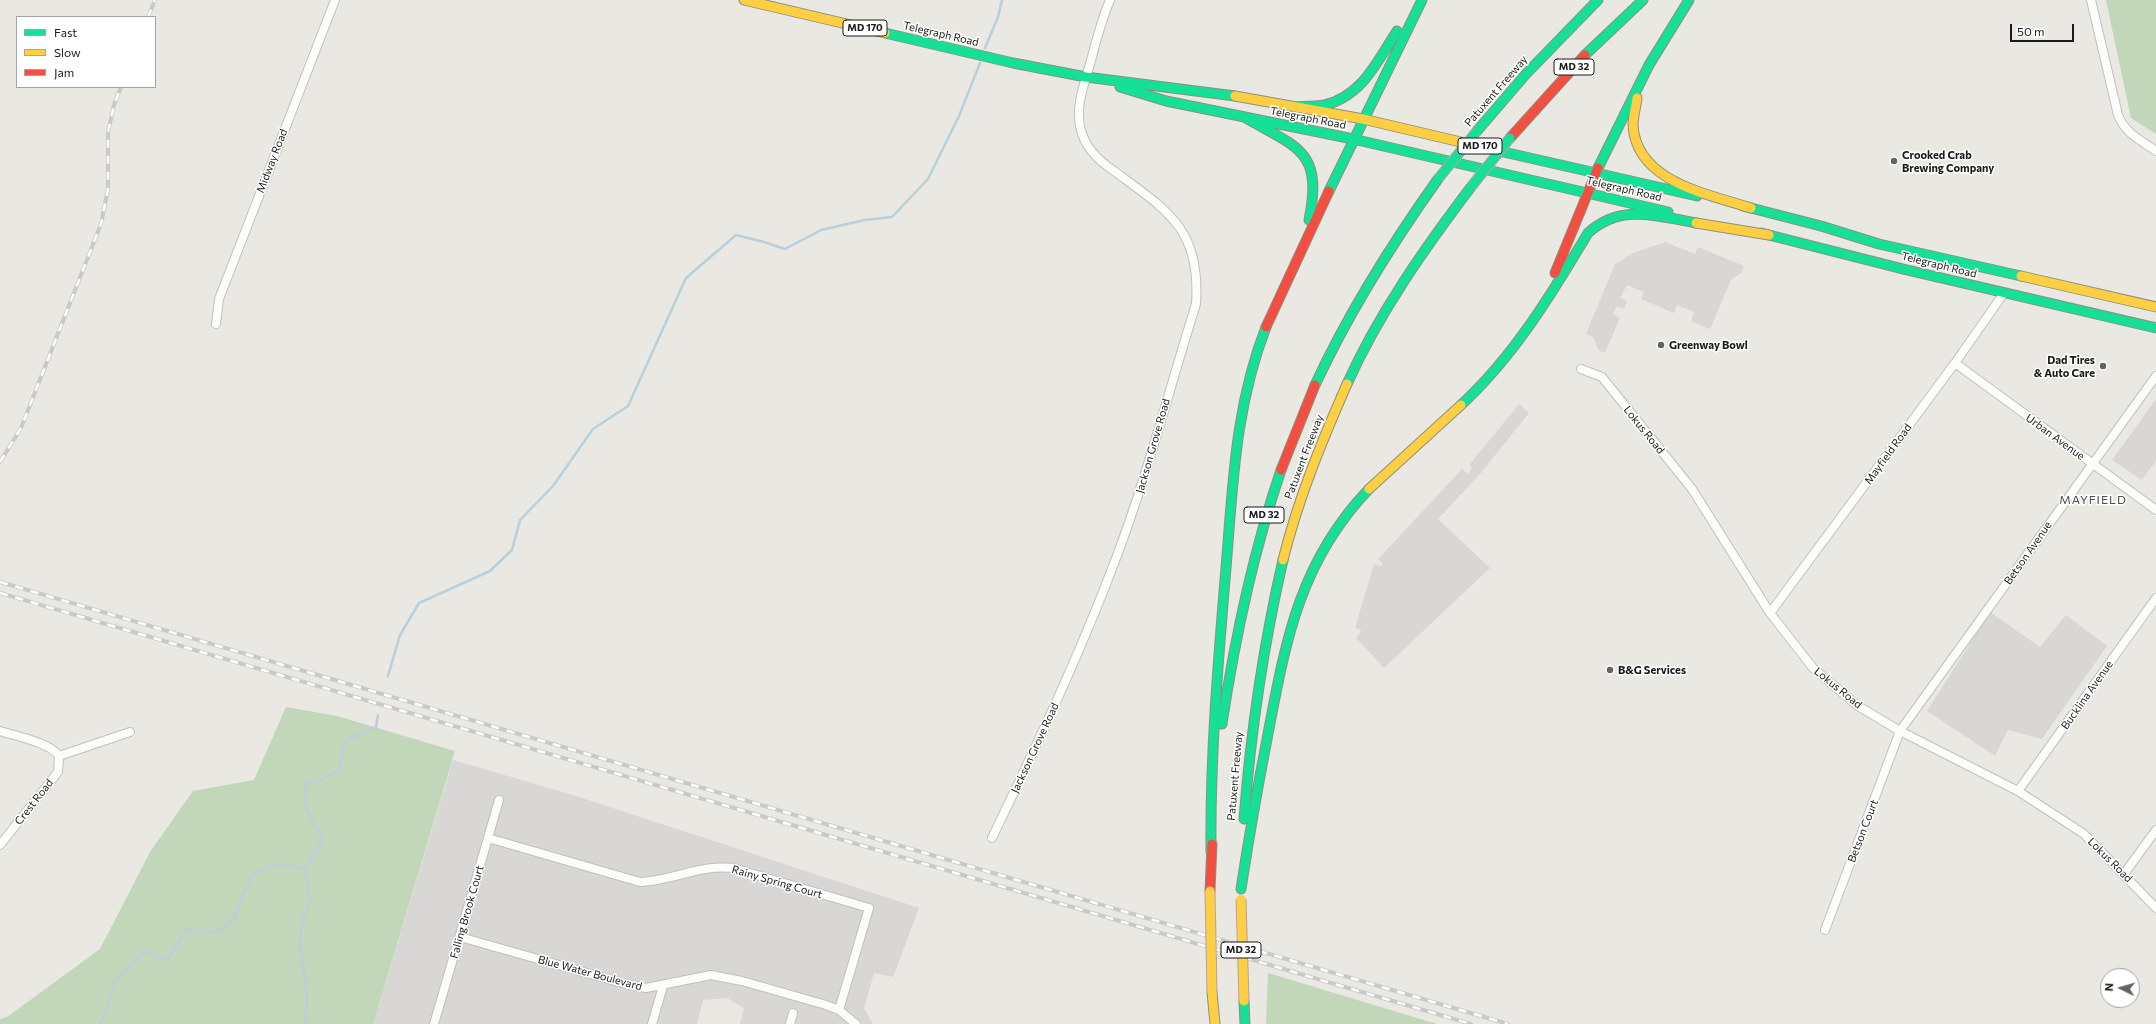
<!DOCTYPE html>
<html>
<head>
<meta charset="utf-8">
<style>
	body { margin:0 }
	#map { position:relative; width:2156px; height:1024px; overflow:hidden; background:#e9e8e3; font-family:Commissioner,sans-serif }
	canvas { display:block }
	.legend { position:absolute; left:16px; top:16px; width:140px; height:72px; box-sizing:border-box; background:#fff; border:1px solid #a4a4a4; margin:0; padding:5px 7px; list-style:none; font-size:12px; color:#1b1b1b }
	.legend li { display:flex; align-items:center; gap:8px; height:20px }
	.legend b { width:20px; border:1px solid #a4a4a4 }
	.north { position:absolute; left:2100px; top:968px; width:40px; height:40px; box-sizing:border-box; background:#fff; border:1px solid #a4a4a4; border-radius:50%; rotate:275deg; font-size:11px; font-weight:700; line-height:16px; text-align:center; color:#1b1b1b }
	.north::after { content:''; display:block; margin:auto; width:14px; height:18px; background:#636361; clip-path:polygon(50% 0,100% 100%,50% 72%,0 100%) }
	.scale { position:absolute; left:2010px; top:24px; width:64px; height:18px; box-sizing:border-box; border:2px solid #1b1b1b; border-top:0; padding-left:5px; font-size:12px; line-height:14px; white-space:nowrap; color:#1b1b1b; -webkit-text-stroke:3px #fff; paint-order:stroke }
</style>
</head>
<body>
<div id="map">
<canvas width="2156" height="1024"></canvas>
<ul class="legend">
<li><b style="height:5px;background:#16e098"></b>Fast</li>
<li><b style="height:5px;background:#ffcf43"></b>Slow</li>
<li><b style="height:5px;background:#f24e42"></b>Jam</li>
</ul>
<div class="north">N</div>
<div class="scale">50 m</div>
</div>
<script>
const ctx = document.querySelector('canvas').getContext('2d');
ctx.lineJoin = 'round';
function fill(path, color) { ctx.fillStyle = color; ctx.fill(path, 'evenodd'); }
function trace(path, color, width, dash) { ctx.strokeStyle = color; ctx.lineWidth = width; ctx.lineCap = dash ? 'butt' : 'round'; ctx.setLineDash(dash || []); ctx.stroke(path); }
function label(font, color, halo, rows, align = 'center') {
  ctx.font = font + ' Commissioner,sans-serif'; ctx.lineWidth = 3; ctx.setLineDash([]); ctx.textBaseline = 'middle'; ctx.strokeStyle = halo; ctx.fillStyle = color; for (const [text, x, y, turn = 0] of rows) {
    ctx.save(); ctx.translate(x, y); ctx.rotate((+turn || 0) * Math.PI / 180); ctx.textAlign = isNaN(turn) ? turn : align; if (halo) ctx.strokeText(text, 0, 0); ctx.fillText(text, 0, 0); ctx.restore();
  }
}
fill(new Path2D(`
	M1665,242L1695,254L1698,247L1744,266L1741,273L1731,280L1710,329L1691,321L1694,312L1677,305L1674,313L1641,299L1644,292L1627,285L1620,298L1627,301L1624,309L1617,306L1613,314L1620,318L1605,353L1598,350L1593,337L1586,334L1615,264L1633,253Z
	M2156,399V461L2142,480L2112,460Z
	M1519,404L1529,413L1480,474L1438,519L1490,568L1384,668L1356,638L1361,632L1360,629L1355,628L1374,564L1381,566L1383,564L1378,559L1462,469L1468,474L1472,467L1469,465Z
	M1990,612L2040,647L2066,615L2107,646L2042,739L2008,730L1995,756L1927,711Z
	M453,760L573,795L919,908L893,977L874,973L864,1008L873,1024H740L744,1008L727,998L703,1000L697,1024H373Z`), '#d8d7d5');
fill(new Path2D(`
	M2106,0H2156V134L2131,118Z
	M286,707L337,716L455,751L373,1024H0V1019L7,1017L100,949L150,852L193,791L254,780Z
	M1268,973L1437,1024H1266Z`), '#c2d6ba');
trace(new Path2D(`
	M985,48L998,17L1002,0
	M388,676L400,635L419,603L490,571L512,550L520,520L553,486L593,429L628,406L686,278L736,235L764,242L785,249L821,230L865,220L892,217L928,179L959,116L980,63
	M99,1024L107,1010L115,982L144,951L168,960L186,930L218,932L233,921L244,892L254,874L274,864L305,868
	M305,1024L307,997L300,943L302,921L310,900L305,868L323,839L306,809L305,783L322,780L339,769L344,741L376,727L378,715`), '#b9d0da', 2.5);
const street = new Path2D(`
	M2091,0L2118,115C2125,133 2140,140 2156,151
	M216,324L219,299L335,0
	M1955,363L2156,510
	M1581,369L1602,377L1692,489L1770,613L1813,668L1858,706L1900,731L2018,791L2084,834L2156,908
	M1770,613L1955,363L2004,293
	M0,731C16,736 51,743 59,756L130,732
	M2018,791L2156,598
	M488,838L640,882C672,881 701,864 733,868L869,908L839,1010
	M992,838C1036,747 1079,656 1115,561C1147,477 1169,390 1196,304C1201,229 1168,211 1114,171C1098,160 1084,147 1080,126C1076,104 1084,85 1090,64C1096,42 1101,21 1110,0
	M0,845L58,772L59,756
	M2124,874L2156,830
	M1825,930L1900,731L2156,376
	M460,937L626,984L646,988L711,975L742,981L826,1005L839,1010L856,1024
	M434,1024L499,800
	M652,1024L663,986
	M790,1024L793,1013`);
const fast = new Path2D(`
	M885,33L1013,63L1086,77L1235,96
	M1585,55L1643,0
	M1120,87L1166,101L1353,139L1587,193
	M1290,107C1301,106 1313,107 1324,105C1362,97 1378,60 1397,31
	M1244,117C1298,148 1323,150 1309,220
	M1477,131L1526,74L1598,0
	M1499,151L1596,173
	M1598,168L1649,65L1689,0
	M1596,173L1697,196
	M1329,191L1422,0
	M1587,193L1668,212
	M1743,206L1821,226L1879,244L2021,276
	M1761,233L1907,270L2156,328
	M1347,384C1379,313 1424,249 1471,187
	M1315,385C1349,312 1391,245 1438,179
	M1461,405C1514,356 1551,295 1588,233C1621,203 1657,216 1696,223
	M1222,724C1235,637 1253,553 1281,470
	M1244,819C1251,729 1263,647 1283,560
	M1211,852C1210,757 1218,663 1226,568C1233,484 1235,407 1266,327
	M1241,889C1249,837 1258,785 1268,734C1286,639 1300,561 1369,489
	M1244,1001L1245,1024`);
const slow = new Path2D(`
	M744,0L885,33
	M1235,96L1363,119L1499,151
	M1637,98C1636,107 1633,117 1633,125C1636,182 1708,194 1751,208
	M1696,223L1769,235
	M2021,276L2156,307
	M1369,489L1461,405
	M1283,560C1298,499 1322,441 1347,384
	M1212,992L1215,1024`);
const jam = new Path2D(`
	M1510,138L1585,55
	M1555,273L1598,168
	M1266,327L1329,191
	M1281,470L1315,385
	M1210,891L1212,844`);
trace(street, '#c0c0be', 10);
trace(fast, '#8d917d', 11);
trace(slow, '#8d917d', 11);
trace(jam, '#8d917d', 11);
trace(street, '#fcfcfb', 8);
trace(fast, '#16e098', 9);
trace(slow, '#ffcf43', 9);
trace(jam, '#f24e42', 9);
const rail = new Path2D(`
	M148,17L155,0
	M0,462L21,428L101,224L108,189V132L114,105L121,87
	M0,582L1508,1024
	M0,593L1471,1024`);
trace(rail, '#c9c9c8', 4);
trace(rail, '#fff', 2.5, [8]);
const fastBridge = new Path2D(`
	M1438,179L1477,131
	M1471,187L1510,138`);
const slowBridge = new Path2D(`
	M1210,891L1212,992
	M1241,899L1244,1001`);
trace(fastBridge, '#bb9ea3', 11, []);
trace(slowBridge, '#bb9ea3', 11, []);
trace(fastBridge, '#16e098', 9);
trace(slowBridge, '#ffcf43', 9);
for (const [x, y, r, color] of [
	[1894,161,4,"#636361"],
	[1661,345,4,"#636361"],
	[2103,366,4,"#636361"],
	[1610,670,4,"#636361"]
]) { const dot = new Path2D(); dot.arc(x, y, r, 0, 2 * Math.PI); ctx.fillStyle = color; ctx.fill(dot); trace(dot, '#fff', 1.5); }
for (const [x, y, w] of [
	[865,28,44],
	[1574,67,40],
	[1480,146,44],
	[1264,515,40],
	[1241,950,40]
]) { const box = new Path2D(); box.roundRect(x - w / 2, y - 8, w, 16, 3); ctx.fillStyle = '#fff'; ctx.fill(box); trace(box, '#1b1b1b', 1); }
label('bold 10px', '#1b1b1b', null, [
	["MD 170",865,28],
	["MD 32",1574,67],
	["MD 170",1480,146],
	["MD 32",1264,515],
	["MD 32",1241,950]
]);
label('11px', '#1b1b1b', '#fff', [
	["Telegraph Road",941,34,13],
	["Patuxent Freeway",1496,91,-49],
	["Telegraph Road",1308,118,11],
	["Midway Road",272,161,-69],
	["Telegraph Road",1624,189,13],
	["Telegraph Road",1939,265,14],
	["Lokus Road",1644,430,51],
	["Urban Avenue",2055,437,36],
	["Jackson Grove Road",1153,446,-74],
	["Mayfield Road",1888,454,-54],
	["Patuxent Freeway",1304,457,-69],
	["Betson Avenue",2028,553,-55],
	["Lokus Road",1838,688,39],
	["Bucklina Avenue",2087,695,-55],
	["Jackson Grove Road",1035,748,-65],
	["Patuxent Freeway",1235,776,-85],
	["Crest Road",34,802,-52],
	["Betson Court",1863,831,-69],
	["Lokus Road",2110,860,45],
	["Rainy Spring Court",777,882,16],
	["Falling Brook Court",467,912,-74],
	["Blue Water Boulevard",590,973,15]
]);
label('bold 11px', '#1b1b1b', '#fff', [
	["Crooked Crab",1902,155],
	["Brewing Company",1902,168],
	["Greenway Bowl",1669,345],
	["Dad Tires",2095,360,"right"],
	["& Auto Care",2095,373,"right"],
	["B&G Services",1618,670]
], 'left');
ctx.letterSpacing = '1px';
label('12px', '#4e4e4e', '#fff', [
	["MAYFIELD",2093,500]
]);
ctx.letterSpacing = '0px';
</script>
</body>
</html>
